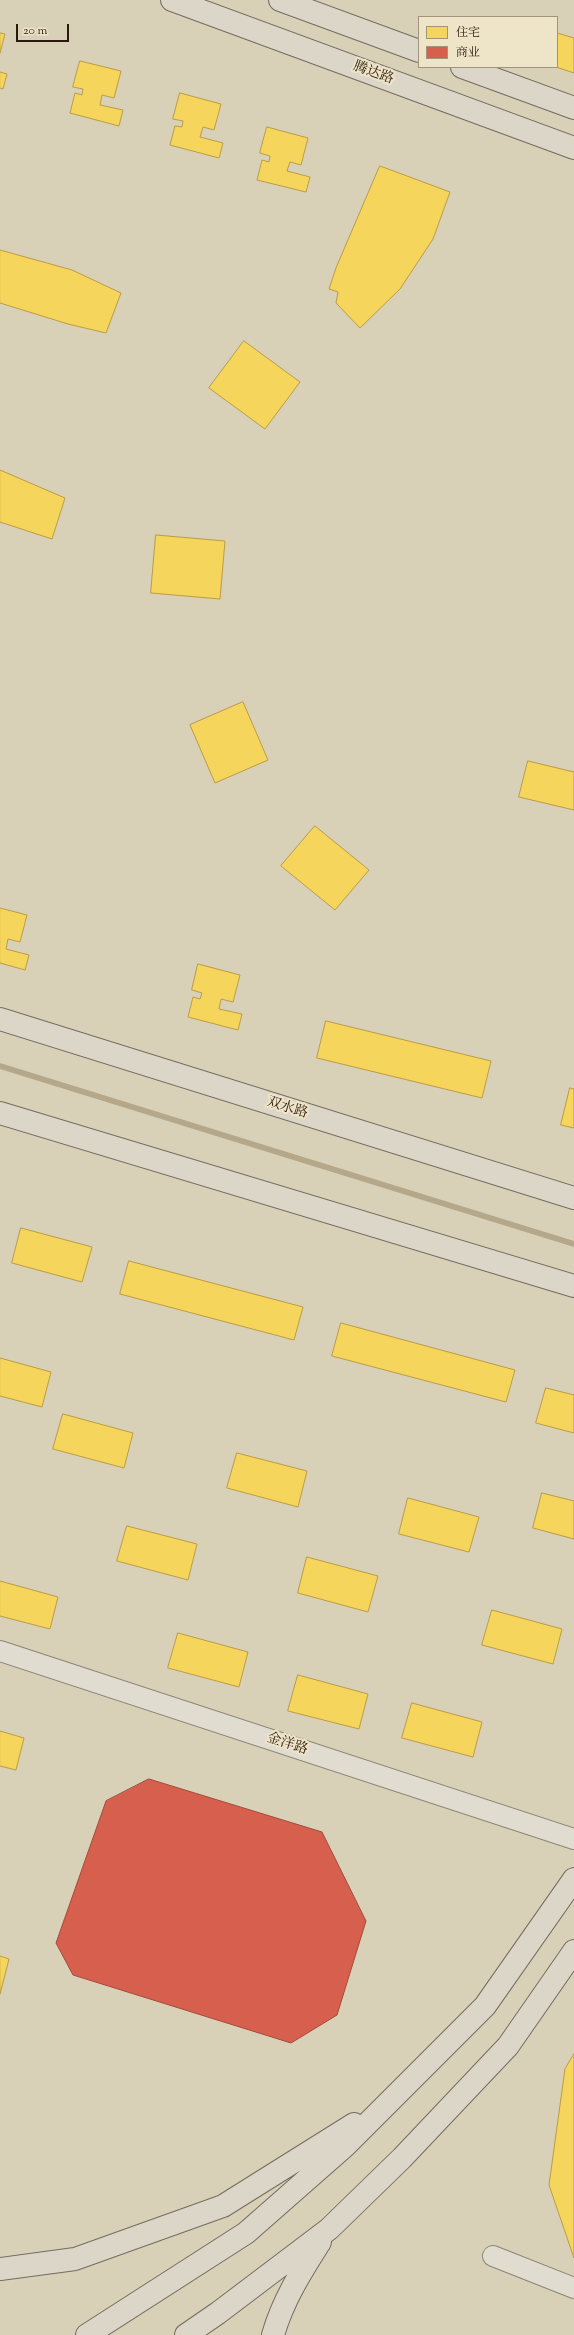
<!DOCTYPE html>
<html>
<head>
<meta charset="utf-8">
<style>
	body { margin:0 }
	#map { position:relative; width:574px; height:2335px; overflow:hidden; background:#d8d0b7; font-family:"Sorts Mill Goudy","Noto Serif SC",serif }
	canvas { display:block }
	.legend { position:absolute; left:418px; top:16px; width:140px; height:52px; box-sizing:border-box; background:#eee5c8; border:1px solid #a1937d; margin:0; padding:5px 7px; list-style:none; font-size:12px; color:#2d180d }
	.legend li { display:flex; align-items:center; gap:8px; height:20px }
	.legend b { width:20px; border:1px solid #a1937d }
	.scale { position:absolute; left:16px; top:24px; width:53px; height:18px; box-sizing:border-box; border:2px solid #2d180d; border-top:0; padding-left:5px; font-size:12px; line-height:14px; white-space:nowrap; color:#2d180d; -webkit-text-stroke:3px #eee5c8; paint-order:stroke }
</style>
</head>
<body>
<div id="map">
<canvas width="574" height="2335"></canvas>
<ul class="legend">
<li><b style="height:11px;background:#f6d55c"></b>住宅</li>
<li><b style="height:11px;background:#d6604d"></b>商业</li>
</ul>
<div class="scale">20 m</div>
</div>
<script>
const ctx = document.querySelector('canvas').getContext('2d');
ctx.lineJoin = 'round';
function fill(path, color) { ctx.fillStyle = color; ctx.fill(path, 'evenodd'); }
function trace(path, color, width, dash) { ctx.strokeStyle = color; ctx.lineWidth = width; ctx.lineCap = dash ? 'butt' : 'round'; ctx.setLineDash(dash || []); ctx.stroke(path); }
function label(font, color, halo, rows, align = 'center') {
  ctx.font = font + ' "Sorts Mill Goudy","Noto Serif SC",serif'; ctx.lineWidth = 4; ctx.setLineDash([]); ctx.textBaseline = 'middle'; ctx.strokeStyle = halo; ctx.fillStyle = color; for (const [text, x, y, turn = 0] of rows) {
    ctx.save(); ctx.translate(x, y); ctx.rotate((+turn || 0) * Math.PI / 180); ctx.textAlign = isNaN(turn) ? turn : align; if (halo) ctx.strokeText(text, 0, 0); ctx.fillText(text, 0, 0); ctx.restore();
  }
}
const homes = new Path2D(`
	M0,33L5,34L0,53Z
	M557,33L574,38V73L556,67Z
	M80,61L121,71L114,98L102,95L100,105L123,110L119,126L70,113L75,93L82,95L83,89L73,87Z
	M0,72L7,74L3,89L0,88Z
	M180,93L221,104L214,130L203,127L200,137L223,143L219,158L170,145L175,126L182,127L183,121L173,119Z
	M267,127L308,138L301,165L290,162L287,171L310,177L306,192L257,180L262,160L269,162L270,156L260,153Z
	M380,166L450,192L433,239L400,289L360,328L336,303L338,292L329,289L336,268Z
	M0,250L72,270L121,293L106,333L68,324L0,303Z
	M244,341L300,382L265,429L209,388Z
	M0,470L65,498L52,539L0,522Z
	M156,535L225,541L220,599L151,593Z
	M243,702L268,760L215,783L190,725Z
	M528,761L574,772V810L519,797Z
	M315,826L369,870L335,910L281,866Z
	M0,908L27,915L20,942L8,939L6,949L29,955L25,970L0,963Z
	M198,964L240,975L233,1002L221,999L219,1009L242,1014L238,1030L188,1017L193,997L200,999L202,993L192,990Z
	M326,1021L491,1061L482,1098L317,1058Z
	M570,1088L574,1089V1128L561,1125Z
	M21,1228L92,1247L82,1282L12,1263Z
	M129,1261L303,1307L294,1340L120,1294Z
	M341,1323L515,1370L506,1402L332,1356Z
	M0,1358L51,1372L42,1407L0,1396Z
	M546,1388L574,1395V1433L536,1423Z
	M63,1414L133,1433L124,1468L53,1449Z
	M237,1453L307,1471L298,1507L227,1488Z
	M542,1493L574,1501V1539L533,1528Z
	M408,1498L479,1517L469,1552L399,1534Z
	M127,1526L197,1544L188,1580L117,1561Z
	M307,1557L378,1576L368,1612L298,1593Z
	M0,1581L58,1597L50,1629L0,1616Z
	M492,1610L562,1629L553,1664L482,1645Z
	M178,1633L248,1652L239,1687L168,1668Z
	M298,1675L368,1694L359,1729L288,1711Z
	M412,1703L482,1722L473,1757L402,1738Z
	M0,1731L24,1738L16,1770L0,1766Z
	M0,1956L9,1959L0,1994Z
	M574,2054V2258L549,2185L565,2069Z`);
fill(homes, '#f6d55c');
trace(homes, '#ba9c44', 1);
const shops = new Path2D(`
	M149,1779L322,1832L366,1921L337,2015L291,2043L73,1975L56,1943L106,1801Z`);
fill(shops, '#d6604d');
trace(shops, '#a34a3a', 1);
trace(new Path2D(`
	M0,1066L574,1244`), '#b5a789', 5.5);
const minor = new Path2D(`
	M0,1651L574,1839
	M493,2256L574,2288`);
const major = new Path2D(`
	M172,0L574,148
	M280,0L419,51
	M462,67L574,108
	M0,1019L574,1198
	M0,1113L574,1286
	M0,2269L75,2259L223,2206L354,2124
	M87,2335L246,2233L345,2146L485,2006L574,1879
	M186,2335L218,2313L329,2229L402,2158L508,2046L574,1951
	M273,2335C283,2300 301,2272 320,2242`);
trace(minor, '#8c8576', 22);
trace(major, '#746c5f', 24);
trace(minor, '#e0dcd0', 20);
trace(major, '#dbd6c8', 22);
label('14px', '#2d180d', '#eee5c8', [
	["腾达路",373,74,20],
	["双水路",287,1109,17],
	["金洋路",287,1745,18]
]);
</script>
</body>
</html>
